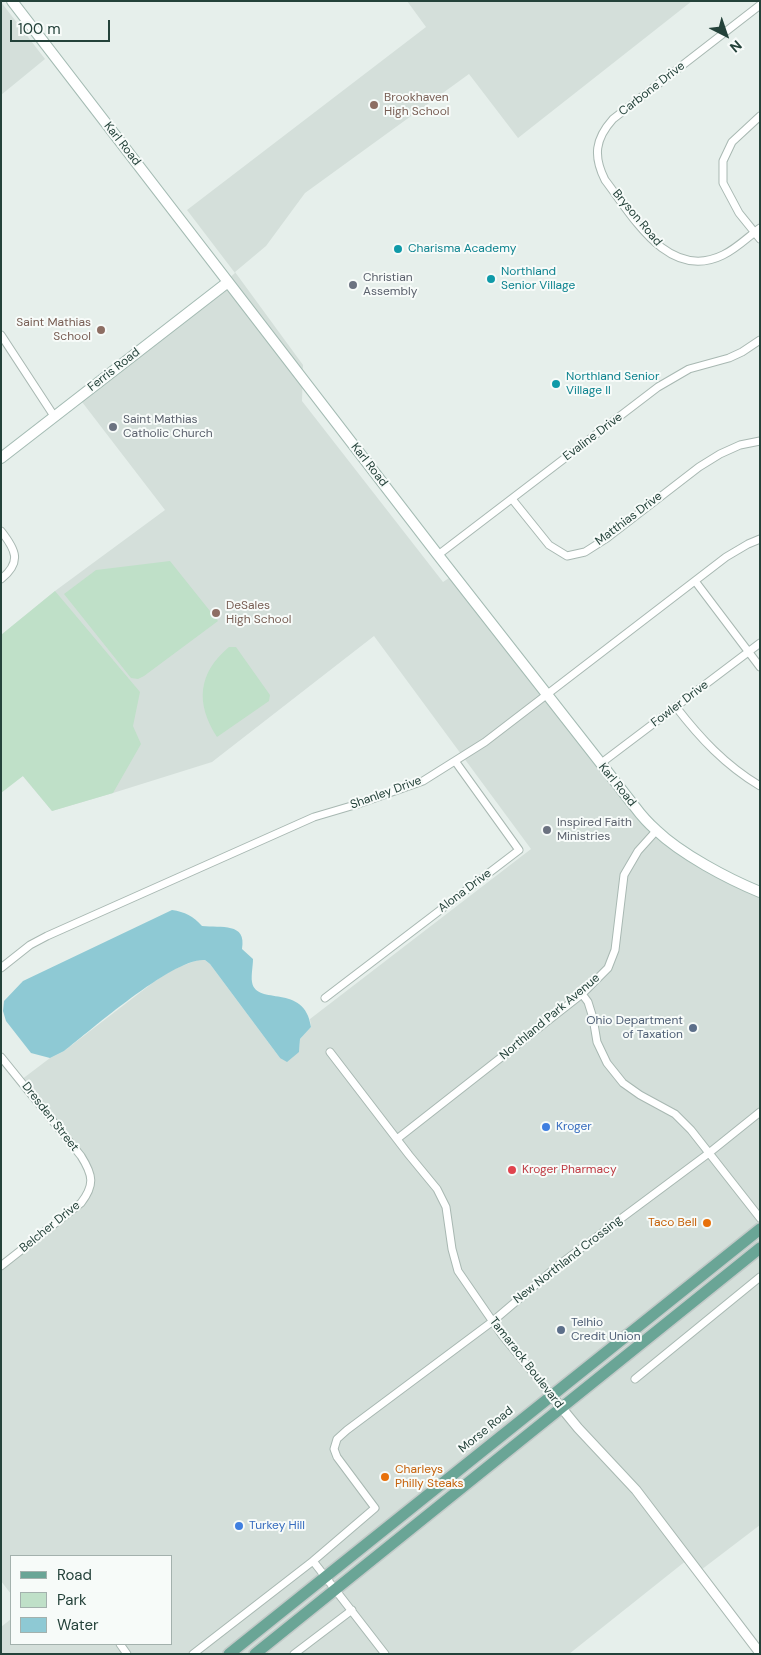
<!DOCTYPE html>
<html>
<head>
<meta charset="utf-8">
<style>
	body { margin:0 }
	#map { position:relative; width:761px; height:1655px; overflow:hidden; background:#e6efeb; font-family:"DM Sans",sans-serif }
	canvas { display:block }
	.frame { position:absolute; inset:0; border:2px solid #24423a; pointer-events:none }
	.legend { position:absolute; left:10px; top:1555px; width:162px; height:90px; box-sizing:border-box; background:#f7fbf9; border:1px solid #a3b1ad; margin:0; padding:6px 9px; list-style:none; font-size:15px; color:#24423a }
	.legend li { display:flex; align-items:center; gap:10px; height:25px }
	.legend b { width:25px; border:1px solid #a3b1ad }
	.north { position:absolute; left:701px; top:10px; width:50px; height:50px; -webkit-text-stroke:4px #f7fbf9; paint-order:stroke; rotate:139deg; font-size:14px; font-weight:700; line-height:20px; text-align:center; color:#24423a }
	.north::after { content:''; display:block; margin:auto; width:18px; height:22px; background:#24423a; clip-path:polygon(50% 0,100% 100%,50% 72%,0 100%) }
	.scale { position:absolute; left:10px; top:20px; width:100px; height:22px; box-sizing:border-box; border:2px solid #24423a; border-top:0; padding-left:6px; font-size:15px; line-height:18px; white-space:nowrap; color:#24423a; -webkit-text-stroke:4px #f7fbf9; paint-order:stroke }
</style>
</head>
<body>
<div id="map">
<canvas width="761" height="1655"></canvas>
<div class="frame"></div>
<ul class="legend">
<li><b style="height:6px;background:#6aa596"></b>Road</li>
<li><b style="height:14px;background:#bfe0c8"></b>Park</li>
<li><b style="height:14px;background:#8ec9d4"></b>Water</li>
</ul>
<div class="north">N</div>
<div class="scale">100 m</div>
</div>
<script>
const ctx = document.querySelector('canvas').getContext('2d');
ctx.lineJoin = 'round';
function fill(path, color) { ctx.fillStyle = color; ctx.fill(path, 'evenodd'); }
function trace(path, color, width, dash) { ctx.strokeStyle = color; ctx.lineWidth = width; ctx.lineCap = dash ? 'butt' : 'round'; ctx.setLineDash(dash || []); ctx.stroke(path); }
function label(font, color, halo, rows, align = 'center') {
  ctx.font = font + ' "DM Sans",sans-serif'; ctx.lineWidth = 4; ctx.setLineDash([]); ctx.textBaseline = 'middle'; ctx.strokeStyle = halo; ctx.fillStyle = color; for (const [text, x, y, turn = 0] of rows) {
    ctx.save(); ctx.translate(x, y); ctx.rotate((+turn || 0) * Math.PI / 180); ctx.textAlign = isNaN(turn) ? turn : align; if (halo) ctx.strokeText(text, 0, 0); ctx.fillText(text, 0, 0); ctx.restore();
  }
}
fill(new Path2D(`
	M407,1H692L518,138L469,74L305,193L266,246L235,272L303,365L302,401L443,582L452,576L656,831L760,894V1525L697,1573L687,1560L569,1654H1V1627L11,1619V1644H171V1556H11V1594L1,1581V1268L88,1198L94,1184L89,1170L21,1080L50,1058L64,1051L155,981L174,969L200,959L205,960L210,964L280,1058L299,1052L300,1039L311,1027L310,1019L531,849L374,636L212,762L113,793L52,811L1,750V635L55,591L165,510L79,398L217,289L235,273L187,210L426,27Z
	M1,2L45,59L1,95Z`), '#d4dfda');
fill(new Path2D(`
	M170,561L218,621L144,676L138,679L131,678L64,594L96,570Z
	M55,591L140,692L133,726L141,744L113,793L52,811L23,776L1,793V635Z
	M229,647H236L270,695L269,701L217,737C195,703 198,673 229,647Z`), '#bfe0c8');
fill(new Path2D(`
	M172,910C185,912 193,916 202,926C221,928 247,922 242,949L253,959C253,966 251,975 252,982C256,1007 305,982 311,1027L300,1039L299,1052L287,1062L280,1058L210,964L205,960C174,957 91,1030 64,1051L50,1058L31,1053L6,1021L3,1011L4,1001L23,981Z`), '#8ec9d4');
const minor = new Path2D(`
	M760,5L613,119C595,139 593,156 605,180C632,215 668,282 723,255C736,249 748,237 760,228
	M760,116L732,142L723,161V183L739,213L760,239
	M1,335L54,416
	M512,499L549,545L567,556L585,552L607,538L699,467L720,454L740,445L760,441
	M1,531C16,550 22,562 1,579
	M438,555L658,387L689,369L729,358L742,352L760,340
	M695,581L760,667
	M676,707C700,738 725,765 760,786
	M600,764L760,643
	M1,968L30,945L47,936L314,817L358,804L423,781L485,742L726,557L748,544L760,539
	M582,994L588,1002L593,1018L597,1042L607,1063L623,1083L640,1095L675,1114L691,1130L760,1218
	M325,998L519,850L455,761
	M330,1052L409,1155L437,1189L446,1207L452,1249L458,1271L502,1335L551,1395
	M1,1057L81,1156C93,1175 95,1185 81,1203L1,1266
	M397,1139L582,994L608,968L615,950L624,875L638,851L656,831
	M635,1379L760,1277
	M313,1561L375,1508L337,1457L334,1449L337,1439L347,1430L493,1321L560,1264L709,1153L760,1112
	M120,1644L127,1654
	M193,1654L313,1561L385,1654
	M294,1654L352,1610`);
const tertiary = new Path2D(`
	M551,1395L578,1428L636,1490L760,1653`);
const secondary = new Path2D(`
	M12,1L438,555L635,807C641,815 648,823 656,830C681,854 728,879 760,892
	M1,458L228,282`);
const primary = new Path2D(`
	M229,1654L760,1229
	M255,1654L760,1248`);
trace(minor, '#a8b8b2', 9);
trace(tertiary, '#a8b8b2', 11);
trace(secondary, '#a4bbb3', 12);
trace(primary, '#c2cac8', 14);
trace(minor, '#fff', 7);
trace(tertiary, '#fff', 9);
trace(secondary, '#fff', 10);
trace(primary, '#6aa596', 11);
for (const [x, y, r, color] of [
	[374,105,5,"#8d6e63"],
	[398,249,5,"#0f9aa8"],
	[491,279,5,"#0f9aa8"],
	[353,285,5,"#6b7280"],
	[101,330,5,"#8d6e63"],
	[556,384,5,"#0f9aa8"],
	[113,427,5,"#6b7280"],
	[216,613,5,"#8d6e63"],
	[547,830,5,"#6b7280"],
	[693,1028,5,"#5c6f8a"],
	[546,1127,5,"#3f7fe0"],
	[512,1170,5,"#e0444e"],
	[707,1223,5,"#e8710a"],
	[561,1330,5,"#5c6f8a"],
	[385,1477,5,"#e8710a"],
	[239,1526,5,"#3f7fe0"]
]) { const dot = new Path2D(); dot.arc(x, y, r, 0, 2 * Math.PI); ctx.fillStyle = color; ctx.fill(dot); trace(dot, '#f7fbf9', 2); }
label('12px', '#24423a', '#f7fbf9', [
	["Carbone Drive",652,89,-38],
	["Karl Road",122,144,52],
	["Bryson Road",637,218,50],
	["Ferris Road",114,370,-38],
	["Evaline Drive",593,437,-37],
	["Karl Road",369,465,52],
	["Matthias Drive",629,519,-37],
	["Fowler Drive",680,704,-37],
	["Karl Road",617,785,51],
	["Shanley Drive",386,793,-20],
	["Alona Drive",465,891,-37],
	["Northland Park Avenue",550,1017,-40],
	["Dresden Street",50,1117,52],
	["Belcher Drive",50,1227,-39],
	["New Northland Crossing",568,1260,-38],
	["Tamarack Boulevard",526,1363,52],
	["Morse Road",486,1430,-39]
]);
label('12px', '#785e54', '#f7fbf9', [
	["Brookhaven",384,98],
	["High School",384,112],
	["Saint Mathias",91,323,"right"],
	["School",91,337,"right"],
	["DeSales",226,606],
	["High School",226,620]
], 'left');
label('12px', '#0d838f', '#f7fbf9', [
	["Charisma Academy",408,249],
	["Northland",501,272],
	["Senior Village",501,286],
	["Northland Senior",566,377],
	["Village II",566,391]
], 'left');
label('12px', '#5b616d', '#f7fbf9', [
	["Christian",363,278],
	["Assembly",363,292],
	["Saint Mathias",123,420],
	["Catholic Church",123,434],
	["Inspired Faith",557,823],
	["Ministries",557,837]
], 'left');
label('12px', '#4e5e75', '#f7fbf9', [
	["Ohio Department",683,1021],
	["of Taxation",683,1035],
	["Telhio",571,1323,"left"],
	["Credit Union",571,1337,"left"]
], 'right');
label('12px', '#366cbe', '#f7fbf9', [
	["Kroger",556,1127],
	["Turkey Hill",249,1526]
], 'left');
label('12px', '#be3a42', '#f7fbf9', [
	["Kroger Pharmacy",522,1170]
], 'left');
label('12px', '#c56008', '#f7fbf9', [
	["Taco Bell",697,1223],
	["Charleys",395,1470,"left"],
	["Philly Steaks",395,1484,"left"]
], 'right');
</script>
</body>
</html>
